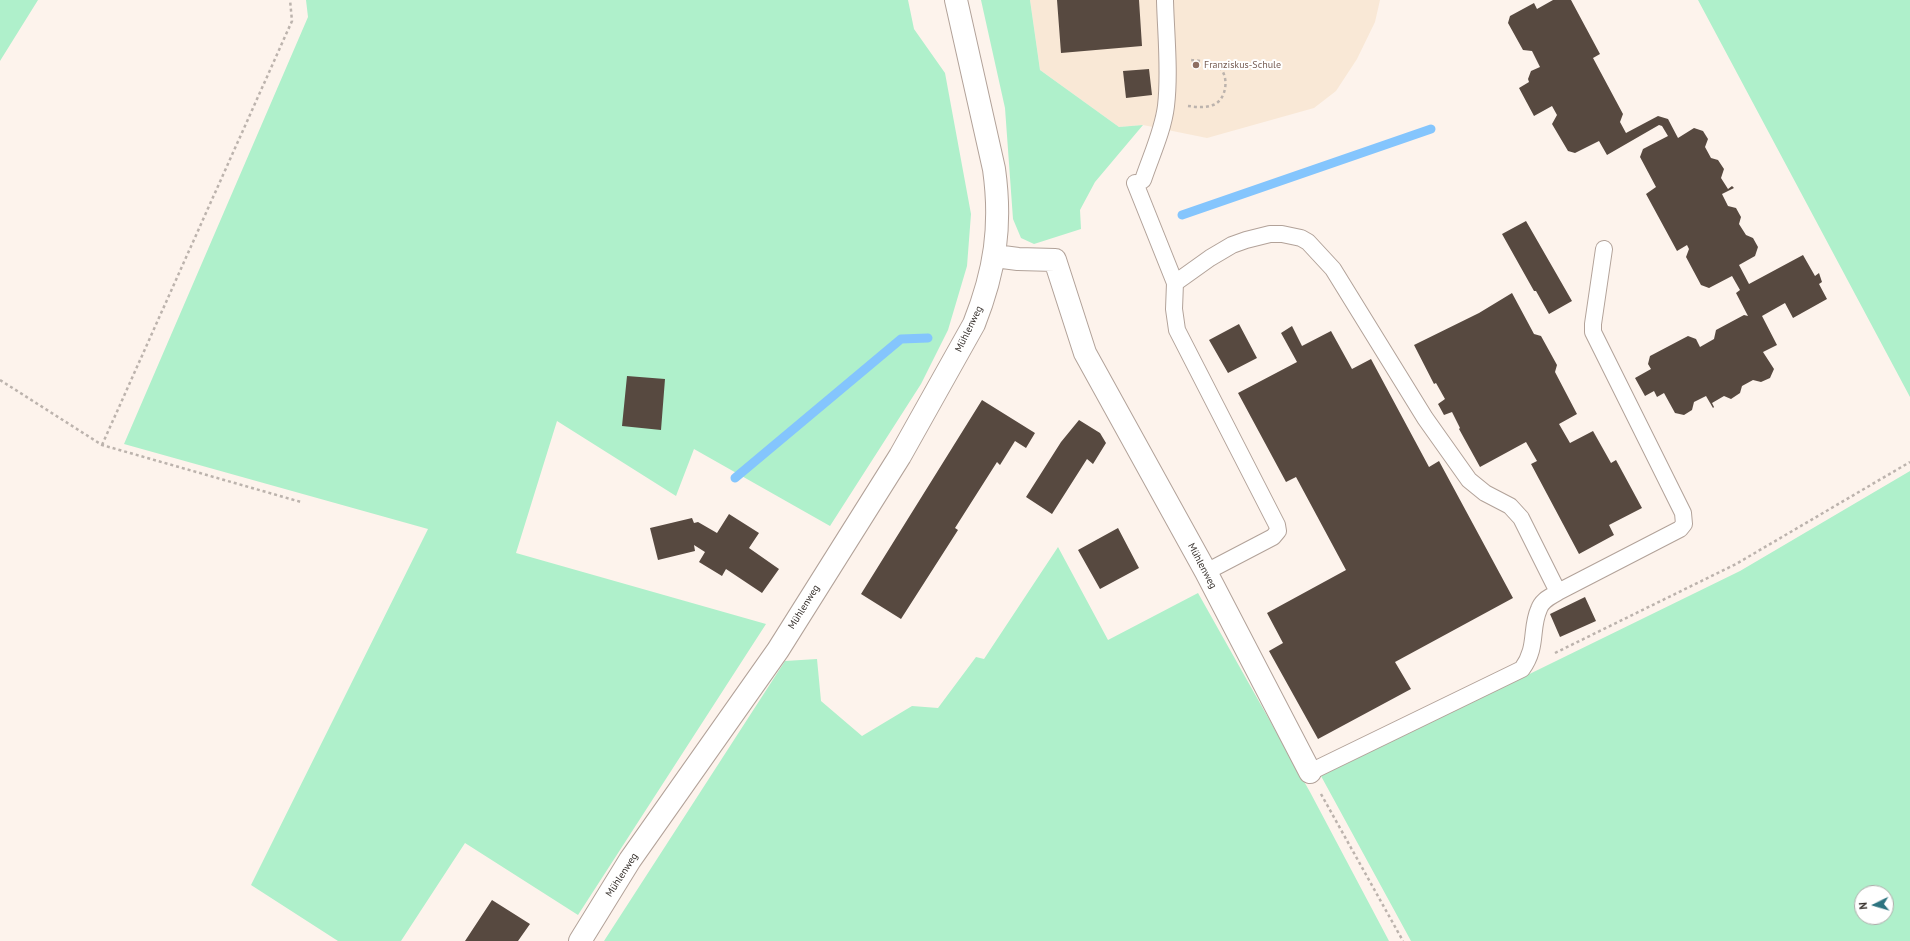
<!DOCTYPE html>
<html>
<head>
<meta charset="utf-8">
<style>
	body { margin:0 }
	#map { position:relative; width:1910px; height:941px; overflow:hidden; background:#fdf3ec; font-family:"PT Sans",sans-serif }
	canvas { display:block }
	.north { position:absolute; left:1854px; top:885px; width:40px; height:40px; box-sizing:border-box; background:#fff; border:1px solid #aeacaa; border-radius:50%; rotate:265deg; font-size:11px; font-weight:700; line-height:16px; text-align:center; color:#352f2b }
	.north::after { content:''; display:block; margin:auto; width:14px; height:18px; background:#2d7480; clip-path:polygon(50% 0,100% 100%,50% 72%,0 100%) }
</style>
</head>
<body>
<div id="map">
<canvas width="1910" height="941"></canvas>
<div class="north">N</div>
</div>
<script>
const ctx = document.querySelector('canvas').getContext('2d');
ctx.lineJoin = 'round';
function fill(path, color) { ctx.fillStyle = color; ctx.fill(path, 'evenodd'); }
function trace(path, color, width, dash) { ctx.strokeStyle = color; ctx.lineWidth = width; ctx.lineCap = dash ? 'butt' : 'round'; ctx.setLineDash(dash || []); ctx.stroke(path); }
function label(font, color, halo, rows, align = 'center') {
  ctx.font = font + ' "PT Sans",sans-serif'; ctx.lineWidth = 4; ctx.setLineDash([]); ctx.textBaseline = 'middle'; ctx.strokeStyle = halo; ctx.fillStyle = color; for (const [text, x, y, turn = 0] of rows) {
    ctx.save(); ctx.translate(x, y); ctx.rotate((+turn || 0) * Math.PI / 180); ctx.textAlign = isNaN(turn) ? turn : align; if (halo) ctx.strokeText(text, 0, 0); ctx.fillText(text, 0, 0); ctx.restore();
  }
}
fill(new Path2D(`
	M1030,0H1380L1375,22L1357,59L1336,91L1314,108L1207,138L1143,125L1119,127L1040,70Z`), '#f9e8d6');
fill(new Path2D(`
	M0,0H38L0,61Z
	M306,0H908L914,29L945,73L971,214L967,266L948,330L921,384L830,526L694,449L676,496L557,421L516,553L766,624L578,915L465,843L401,941H338L251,885L428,529L124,444L308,17Z
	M981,0H1030L1040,70L1119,127L1143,125L1095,182L1080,210L1081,229L1034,244L1021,238L1013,219L1005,108Z
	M1698,0H1910V397Z
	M1910,471V941H1411L1321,776L1740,571ZM1862,893H1886V917H1862Z
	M1058,547L1108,640L1198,593L1310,792L1389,941H604L785,661L817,659L821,701L862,736L912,706L938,708L976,657L984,659Z`), '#aff0cb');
trace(new Path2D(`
	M1182,215L1431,129
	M735,478L901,339L928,338`), '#84c5fd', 9);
fill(new Path2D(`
	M1057,0H1139L1142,46L1061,53Z
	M1553,0H1571L1600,54L1593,58L1623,114L1620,122L1626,133L1658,116L1668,119L1678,138L1694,128L1703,131L1708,139L1705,147L1711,158L1718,160L1724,169L1721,178L1728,189L1732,186L1734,188L1722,194L1728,206L1736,208L1741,217L1739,224L1746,235L1753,238L1758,247L1755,256L1739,265L1749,284L1803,255L1815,276L1819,273L1822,282L1819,284L1827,299L1793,318L1785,303L1762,316L1777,345L1763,352L1774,369L1770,378L1761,382L1753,380L1742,386L1740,393L1731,399L1724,396L1712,403L1714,407L1713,408L1706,396L1694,402L1692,410L1684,415L1675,413L1664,393L1657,397L1654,391L1645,396L1635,378L1651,369L1648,364L1650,356L1688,336L1696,339L1700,347L1714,339L1716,330L1744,315L1748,316L1736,293L1740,290L1732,276L1709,288L1701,285L1686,257L1689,249L1687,245L1677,251L1646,194L1656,187L1640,157L1643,149L1668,136L1662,126L1659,125L1607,155L1599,141L1575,153L1568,151L1552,124L1557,115L1552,106L1534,116L1519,88L1529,82L1528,79L1531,71L1540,67L1532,51L1523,50L1508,23L1510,16L1534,3L1537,9Z
	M1149,69L1152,95L1126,98L1123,71Z
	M1526,221L1572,301L1549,314L1536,291H1534L1502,234Z
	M1512,293L1534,334L1541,336L1557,365L1555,372L1577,414L1559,424L1570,443L1593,431L1611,463L1616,460L1642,508L1609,525L1614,535L1579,554L1531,464L1537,461L1526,442L1480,467L1459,429L1460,428L1452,412L1444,415L1438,404L1445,399L1436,383L1434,384L1414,345L1479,313Z
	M1239,324L1257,358L1228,373L1209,340Z
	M1292,326L1302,346L1331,331L1352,369L1371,359L1429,467L1439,461L1513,598L1395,662L1411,689L1318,739L1269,651L1283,643L1267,613L1346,570L1296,477L1286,482L1238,393L1297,362L1281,333Z
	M627,376L665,379L661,430L622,426Z
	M982,400L1035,433L1026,448L1015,441L1000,465L997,462L955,528L958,530L901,619L861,594Z
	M1079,420L1100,433L1106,443L1093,464L1087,459L1052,514L1026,497L1061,442Z
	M729,514L759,533L749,548L779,569L762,593L726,569L722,576L699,562L705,552L694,545L695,551L658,560L650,528L692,518L694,523L698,522L717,533Z
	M1118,528L1139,568L1100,589L1078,550Z
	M1585,597L1596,621L1560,637L1550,614Z
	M492,900L530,924L518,941H465Z`), '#574940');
const lane = new Path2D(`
	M1143,180C1151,156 1163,131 1166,106C1170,72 1166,36 1165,1
	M1135,183L1175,283
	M1206,572L1273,537L1278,531L1277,525L1177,330L1174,309L1175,283L1210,258L1232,245L1246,240L1270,234H1282L1301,238L1308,242L1333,269L1425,418L1469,480L1485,493L1510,506L1521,518L1558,592L1680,529L1684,524L1683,513L1593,332V324L1604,249
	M1310,772L1522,669C1538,647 1530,629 1539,609C1542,600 1550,597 1558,592`);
const street = new Path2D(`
	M995,256L1018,259L1055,260L1085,353L1206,572L1310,772
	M580,941L630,860L778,650L900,456L974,324C995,271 1002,226 994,169L956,0`);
trace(lane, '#b2a299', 18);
trace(street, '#b2a299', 24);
trace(new Path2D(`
	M1188,106C1196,107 1205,108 1213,105C1227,100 1230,75 1218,66C1211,61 1199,61 1191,60
	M0,380L102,445L301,502
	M102,445L292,21L290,0
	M1555,653L1736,564L1910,462
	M1321,794L1403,941`), '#bcb3ad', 2.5, [3, 3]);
trace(lane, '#fff', 16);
trace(street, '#fff', 22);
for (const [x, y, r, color] of [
	[1196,65,4,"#8d6e63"]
]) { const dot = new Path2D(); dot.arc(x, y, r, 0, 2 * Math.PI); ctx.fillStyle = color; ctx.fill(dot); trace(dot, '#fff', 1.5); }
label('10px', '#785e54', '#fff', [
	["Franziskus-Schule",1204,65]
], 'left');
label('10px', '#352f2b', '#fff', [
	["Mühlenweg",969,329,-64],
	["Mühlenweg",1202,566,62],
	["Mühlenweg",804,607,-58],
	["Mühlenweg",622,875,-57]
]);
</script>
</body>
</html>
